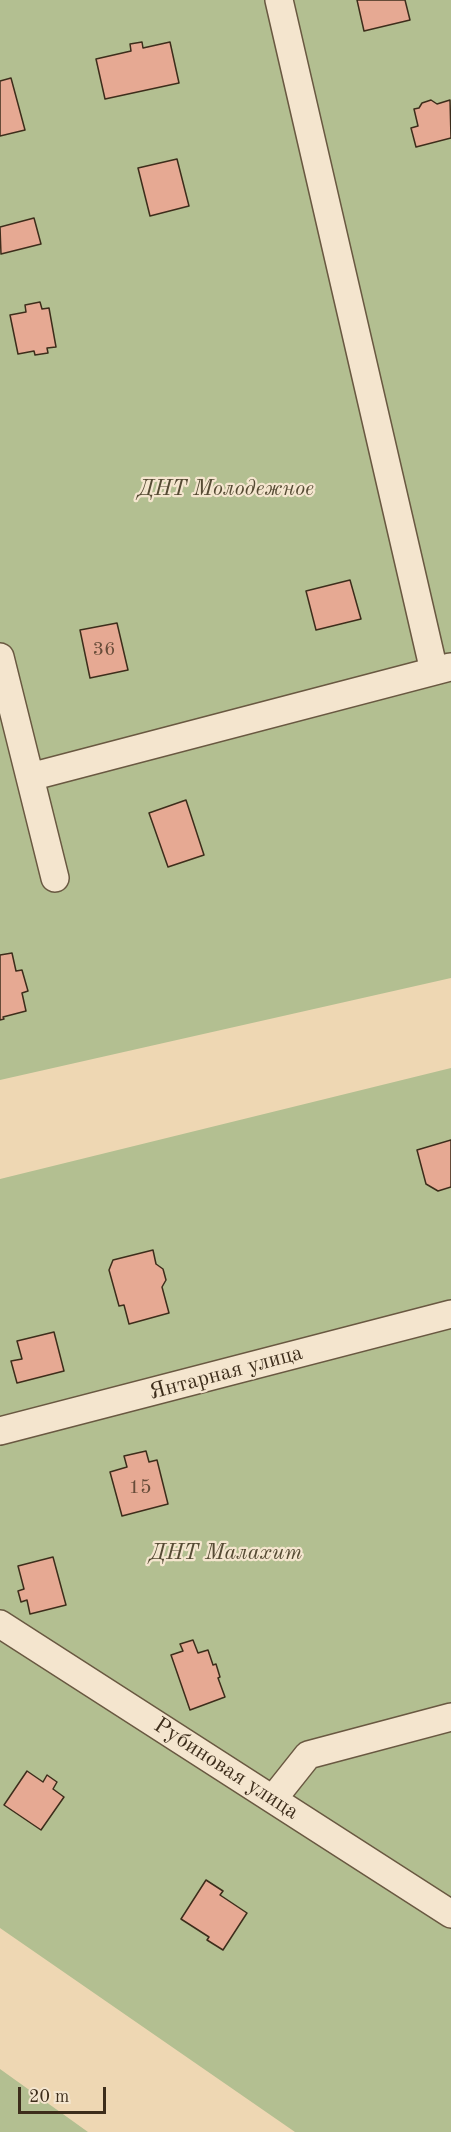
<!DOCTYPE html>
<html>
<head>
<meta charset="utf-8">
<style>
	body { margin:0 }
	#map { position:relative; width:451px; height:2132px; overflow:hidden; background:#eed7b3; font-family:"Old Standard TT",serif }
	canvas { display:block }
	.scale { position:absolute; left:18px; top:2087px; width:88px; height:27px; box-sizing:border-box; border:3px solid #3d2d1b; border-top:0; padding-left:8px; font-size:18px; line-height:21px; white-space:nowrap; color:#3d2d1b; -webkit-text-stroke:4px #f4e5ce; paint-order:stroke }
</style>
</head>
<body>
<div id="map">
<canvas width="451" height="2132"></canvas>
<div class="scale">20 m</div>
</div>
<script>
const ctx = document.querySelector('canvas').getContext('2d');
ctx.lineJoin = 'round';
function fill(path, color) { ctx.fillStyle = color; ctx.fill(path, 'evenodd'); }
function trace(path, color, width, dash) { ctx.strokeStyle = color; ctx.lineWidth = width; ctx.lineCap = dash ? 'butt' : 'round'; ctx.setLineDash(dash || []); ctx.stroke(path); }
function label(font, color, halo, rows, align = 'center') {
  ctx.font = font + ' "Old Standard TT",serif'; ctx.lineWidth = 4.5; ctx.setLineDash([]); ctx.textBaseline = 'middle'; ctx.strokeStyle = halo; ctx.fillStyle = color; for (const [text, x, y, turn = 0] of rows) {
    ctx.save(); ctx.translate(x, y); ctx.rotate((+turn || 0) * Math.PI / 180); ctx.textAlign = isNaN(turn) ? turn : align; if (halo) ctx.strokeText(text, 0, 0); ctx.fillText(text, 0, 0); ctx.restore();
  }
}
fill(new Path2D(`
	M0,0H451V978L0,1080Z
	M451,1068V2132H295L0,1928V1179Z
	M0,2069L88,2132H0Z`), '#b3bf91');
const building = new Path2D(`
	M357,0H405L410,20L364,31Z
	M142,42L143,48L170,42L179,83L105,99L96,59L131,51L130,44Z
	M11,78L25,130L0,136V81Z
	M431,100L437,104L450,100L451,138L416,147L411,128L418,126L414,109L419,108L422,103Z
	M177,159L189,206L150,216L138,168Z
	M34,218L41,244L1,254L0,227Z
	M40,302L42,309L49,308L56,347L47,348L48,353L35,355L34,351L18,354L10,315L26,312L25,305Z
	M350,580L361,619L316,630L306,591Z
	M117,623L128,670L90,678L80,630Z
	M186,800L204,855L168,867L149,813Z
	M12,953L16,971L22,970L28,991L22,993L26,1011L3,1017L4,1019L0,1020V955Z
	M451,1140V1187L438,1191L426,1184L417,1150Z
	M153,1250L156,1264L163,1269L166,1280L162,1287L169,1313L129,1324L124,1305L119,1306L109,1270L113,1260Z
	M54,1332L64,1371L17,1383L11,1361L22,1359L17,1341Z
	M146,1451L149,1462L157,1460L168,1504L122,1516L110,1472L127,1467L124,1456Z
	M53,1557L66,1605L30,1614L27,1600L21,1602L18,1591L24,1589L18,1566Z
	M193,1640L198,1653L208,1650L213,1665L216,1664L220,1677L218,1678L225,1697L190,1710L171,1655L183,1651L180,1644Z
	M27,1771L43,1782L47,1775L57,1782L53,1789L64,1797L41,1830L4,1805Z
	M206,1880L223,1891L220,1895L247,1913L223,1950L207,1940L209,1937L181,1919Z`);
fill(building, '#e6a993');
trace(building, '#3d2d1b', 1.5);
const minor = new Path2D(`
	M279,0L434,671
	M0,657L55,878
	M30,777L450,667
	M0,1431L451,1314
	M0,1624L451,1914
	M273,1799L308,1755L451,1717`);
trace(minor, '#695841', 30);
trace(minor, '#f4e5ce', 27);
label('20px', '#674c39', null, [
	["36",104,650],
	["15",140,1488]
]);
label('italic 22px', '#554a33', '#f4e5ce', [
	["ДНТ Молодежное",226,489],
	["ДНТ Малахит",226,1553]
]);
label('22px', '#3d2d1b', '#f4e5ce', [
	["Янтарная улица",226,1373,-15],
	["Рубиновая улица",226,1769,33]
]);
</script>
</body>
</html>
